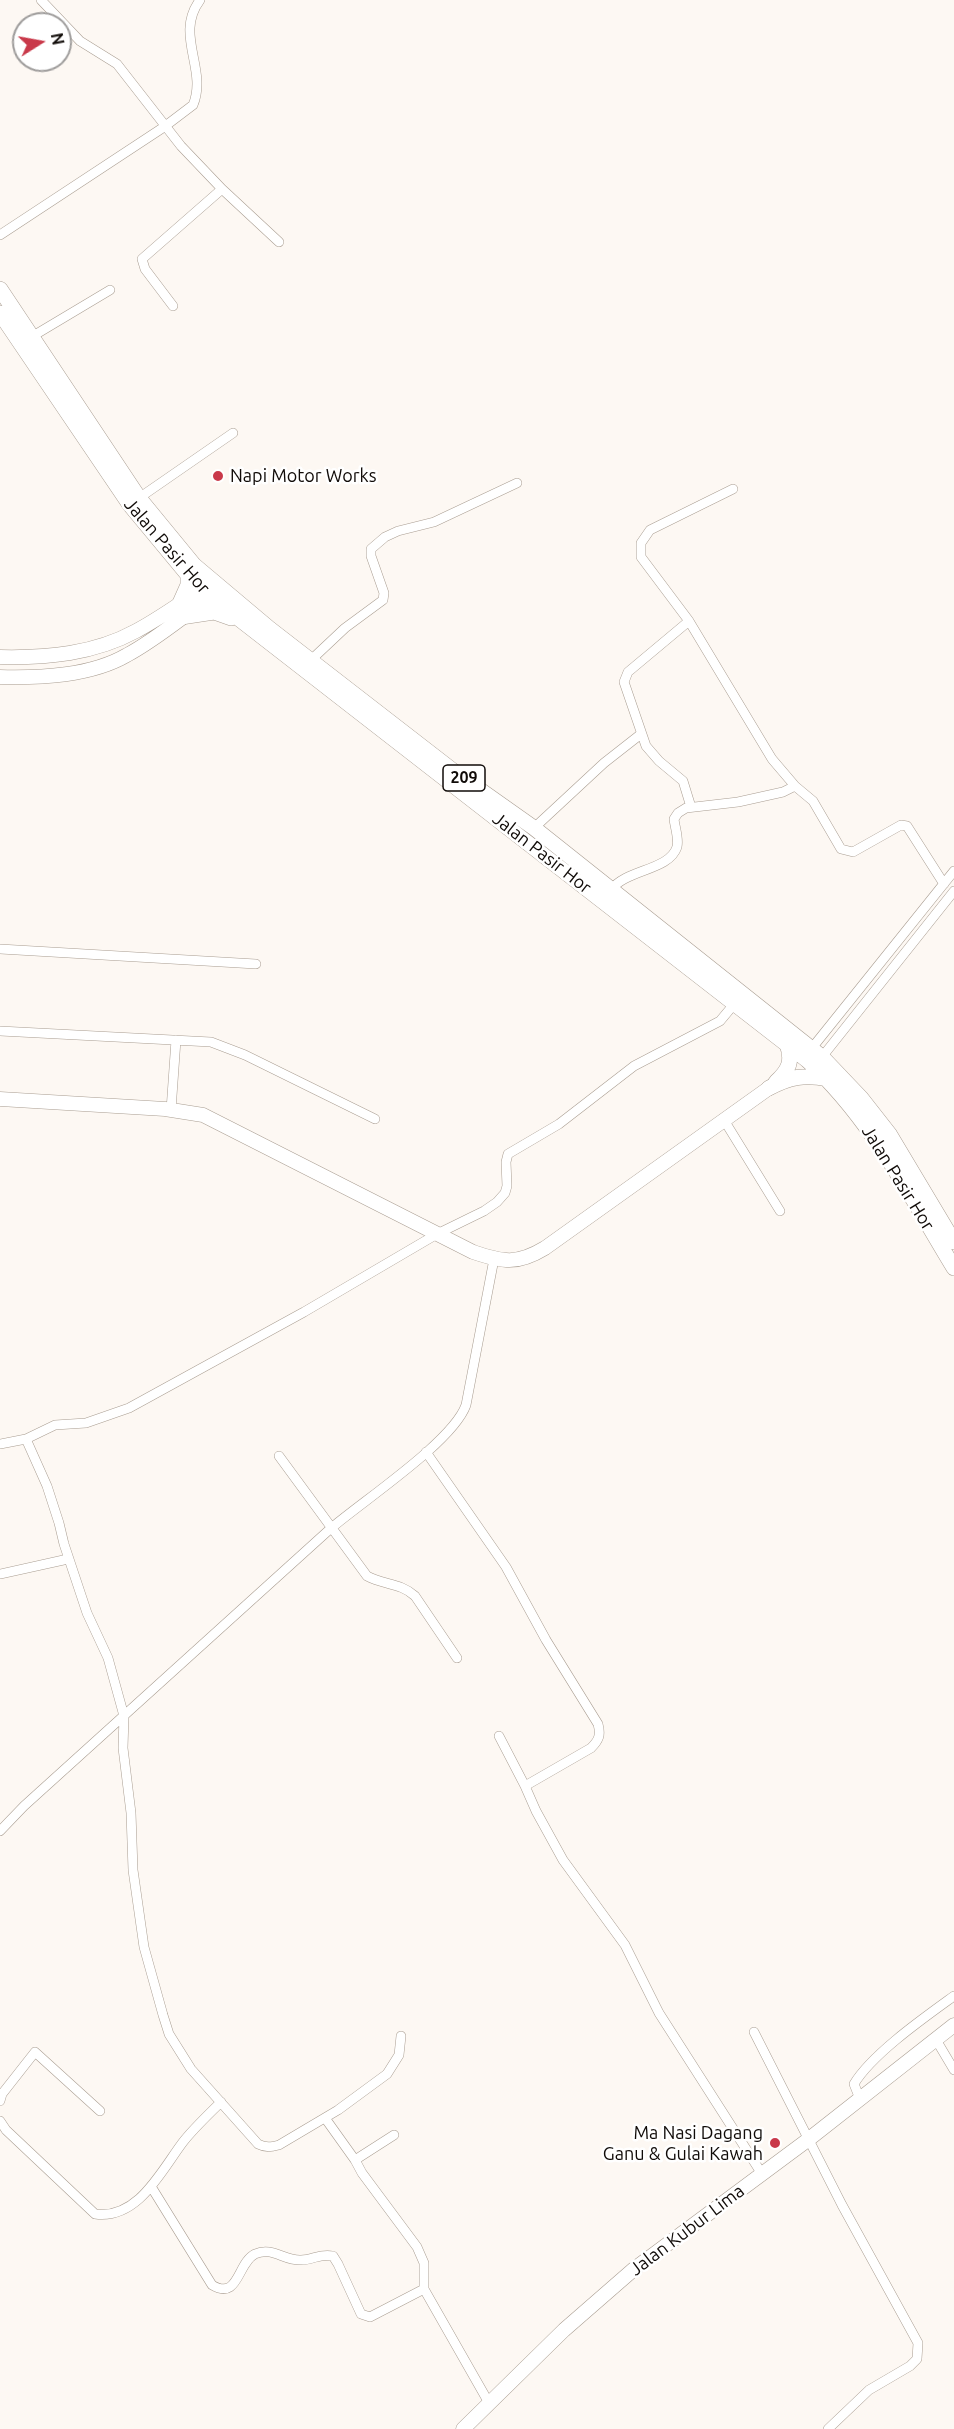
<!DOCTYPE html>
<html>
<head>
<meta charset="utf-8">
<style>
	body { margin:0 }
	#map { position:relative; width:954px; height:2429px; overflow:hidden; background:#fdf8f3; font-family:Ubuntu,sans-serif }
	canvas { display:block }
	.north { position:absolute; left:12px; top:12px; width:60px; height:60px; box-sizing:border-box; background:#fff; border:2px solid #9f9d9c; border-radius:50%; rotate:79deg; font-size:16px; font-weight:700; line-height:24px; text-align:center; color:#100b08 }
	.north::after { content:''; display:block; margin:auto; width:21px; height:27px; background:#c9394a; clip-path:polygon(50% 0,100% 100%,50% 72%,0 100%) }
</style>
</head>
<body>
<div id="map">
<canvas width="954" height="2429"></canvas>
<div class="north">N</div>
</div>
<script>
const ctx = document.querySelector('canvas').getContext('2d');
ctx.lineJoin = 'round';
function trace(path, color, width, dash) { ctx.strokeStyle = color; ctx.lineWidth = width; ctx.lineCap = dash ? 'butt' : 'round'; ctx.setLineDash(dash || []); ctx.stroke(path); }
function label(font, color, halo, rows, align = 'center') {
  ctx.font = font + ' Ubuntu,sans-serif'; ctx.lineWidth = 5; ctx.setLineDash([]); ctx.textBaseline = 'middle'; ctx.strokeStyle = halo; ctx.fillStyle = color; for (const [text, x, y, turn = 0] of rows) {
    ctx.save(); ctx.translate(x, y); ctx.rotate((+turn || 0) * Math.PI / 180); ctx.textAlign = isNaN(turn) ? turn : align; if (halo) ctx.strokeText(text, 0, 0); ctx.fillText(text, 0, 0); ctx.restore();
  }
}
const street = new Path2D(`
	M41,0L80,41L117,64L181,146L222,189L279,242
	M0,235L164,127L193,105C208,69 174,35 200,0
	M173,306L145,269L142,259L222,189
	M33,336L110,290
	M139,498L233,433
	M689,621L628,672L624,682L646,746L659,761L683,781L691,807
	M311,660L345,628L383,600L384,593L371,556V549L385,537L398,531L434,522L517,483
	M795,786L813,801L841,849L853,852L901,825L907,826L944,884
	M534,828L604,763L641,734
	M611,890C626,869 669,871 677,847C679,838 675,828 674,819L678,813L686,808L738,802L783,792L795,786L772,759L689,621L641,557V543L650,530L733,489
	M0,949L256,964
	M0,1031L211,1042L245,1055L375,1119
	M812,1048L954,871
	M822,1057L954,891
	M171,1110L176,1040
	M724,1120L780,1211
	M26,1439L47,1486L59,1523L64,1544L87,1613L108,1658L124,1716L123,1748L131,1813L133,1870L144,1947L163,2015L169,2034L191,2069L258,2144C266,2148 271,2147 279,2145L338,2110L387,2074L399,2055L401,2036
	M0,1444L26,1439L55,1425L86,1423L129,1408L304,1312L437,1234L484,1211L497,1202L505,1193L507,1186L506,1162L508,1154L559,1124L634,1066L720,1021L735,1003
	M426,1452L506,1567L546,1640L598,1724C601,1735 599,1740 591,1748L525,1786L536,1811L563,1860L625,1945L659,2013L762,2174
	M279,1456L367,1576C384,1585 401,1583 415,1596L457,1658
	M0,1574L68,1559
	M499,1736L525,1786
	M0,1831L24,1806C126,1714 227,1622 329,1530C361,1502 453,1442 466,1405L494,1259
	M754,2032L842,2205L918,2343L917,2359L910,2366L869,2390L828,2429
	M935,2038L954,2070
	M860,2099L854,2084C872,2054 925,2017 954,1996
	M0,2101L2,2094L35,2052L100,2111
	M325,2118L355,2160
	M0,2121L6,2130L95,2214C138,2220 161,2171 183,2142C194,2128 208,2115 221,2102
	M152,2188L212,2285C239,2301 237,2263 255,2254C272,2246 284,2261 301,2260C313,2260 320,2253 333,2256L338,2264L361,2314L370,2317L424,2289V2263L417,2247L362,2173L355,2160L394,2135
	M424,2289L489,2403`);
const secondary = new Path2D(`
	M0,657C47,658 94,654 136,631C159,619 180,603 203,589
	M0,677C41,678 91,676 127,655C157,639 183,616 211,597
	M0,1099L165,1109L203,1115L473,1252C503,1262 517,1265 545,1248L769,1088
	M463,2429L564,2330L634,2269L809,2139L954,2025`);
const primary = new Path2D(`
	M0,289L139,498L194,565L270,629L452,770L534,828L822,1057L861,1098L890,1135L954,1242
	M0,313L130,505L188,575L211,597L807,1060C871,1118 910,1196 954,1268
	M180,603L188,585V575
	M181,617L214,612L231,618
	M776,1082C789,1070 793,1061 787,1044
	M769,1088C789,1077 805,1074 828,1079`);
trace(street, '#a99d91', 10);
trace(secondary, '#a99d91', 15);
trace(primary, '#a99d91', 16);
trace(street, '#fff', 9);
trace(secondary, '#fff', 14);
trace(primary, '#fff', 15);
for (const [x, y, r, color] of [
	[218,476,6,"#c9394a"],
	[775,2143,6,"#c9394a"]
]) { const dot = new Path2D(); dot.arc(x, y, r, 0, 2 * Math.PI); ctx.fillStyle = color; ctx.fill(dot); trace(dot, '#fff', 2); }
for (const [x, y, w] of [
	[464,778,42]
]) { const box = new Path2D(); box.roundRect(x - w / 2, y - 13, w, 26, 4.5); ctx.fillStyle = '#fff'; ctx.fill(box); trace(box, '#100b08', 1.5); }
label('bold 16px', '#100b08', null, [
	["209",464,778]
]);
label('18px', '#100b08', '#fff', [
	["Napi Motor Works",230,476],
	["Ma Nasi Dagang",763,2133,"right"],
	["Ganu & Gulai Kawah",763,2154,"right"]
], 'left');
label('18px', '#100b08', '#fff', [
	["Jalan Pasir Hor",167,546,49],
	["Jalan Pasir Hor",542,853,38],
	["Jalan Pasir Hor",898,1178,58],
	["Jalan Kubur Lima",687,2230,-37]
]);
</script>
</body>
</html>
